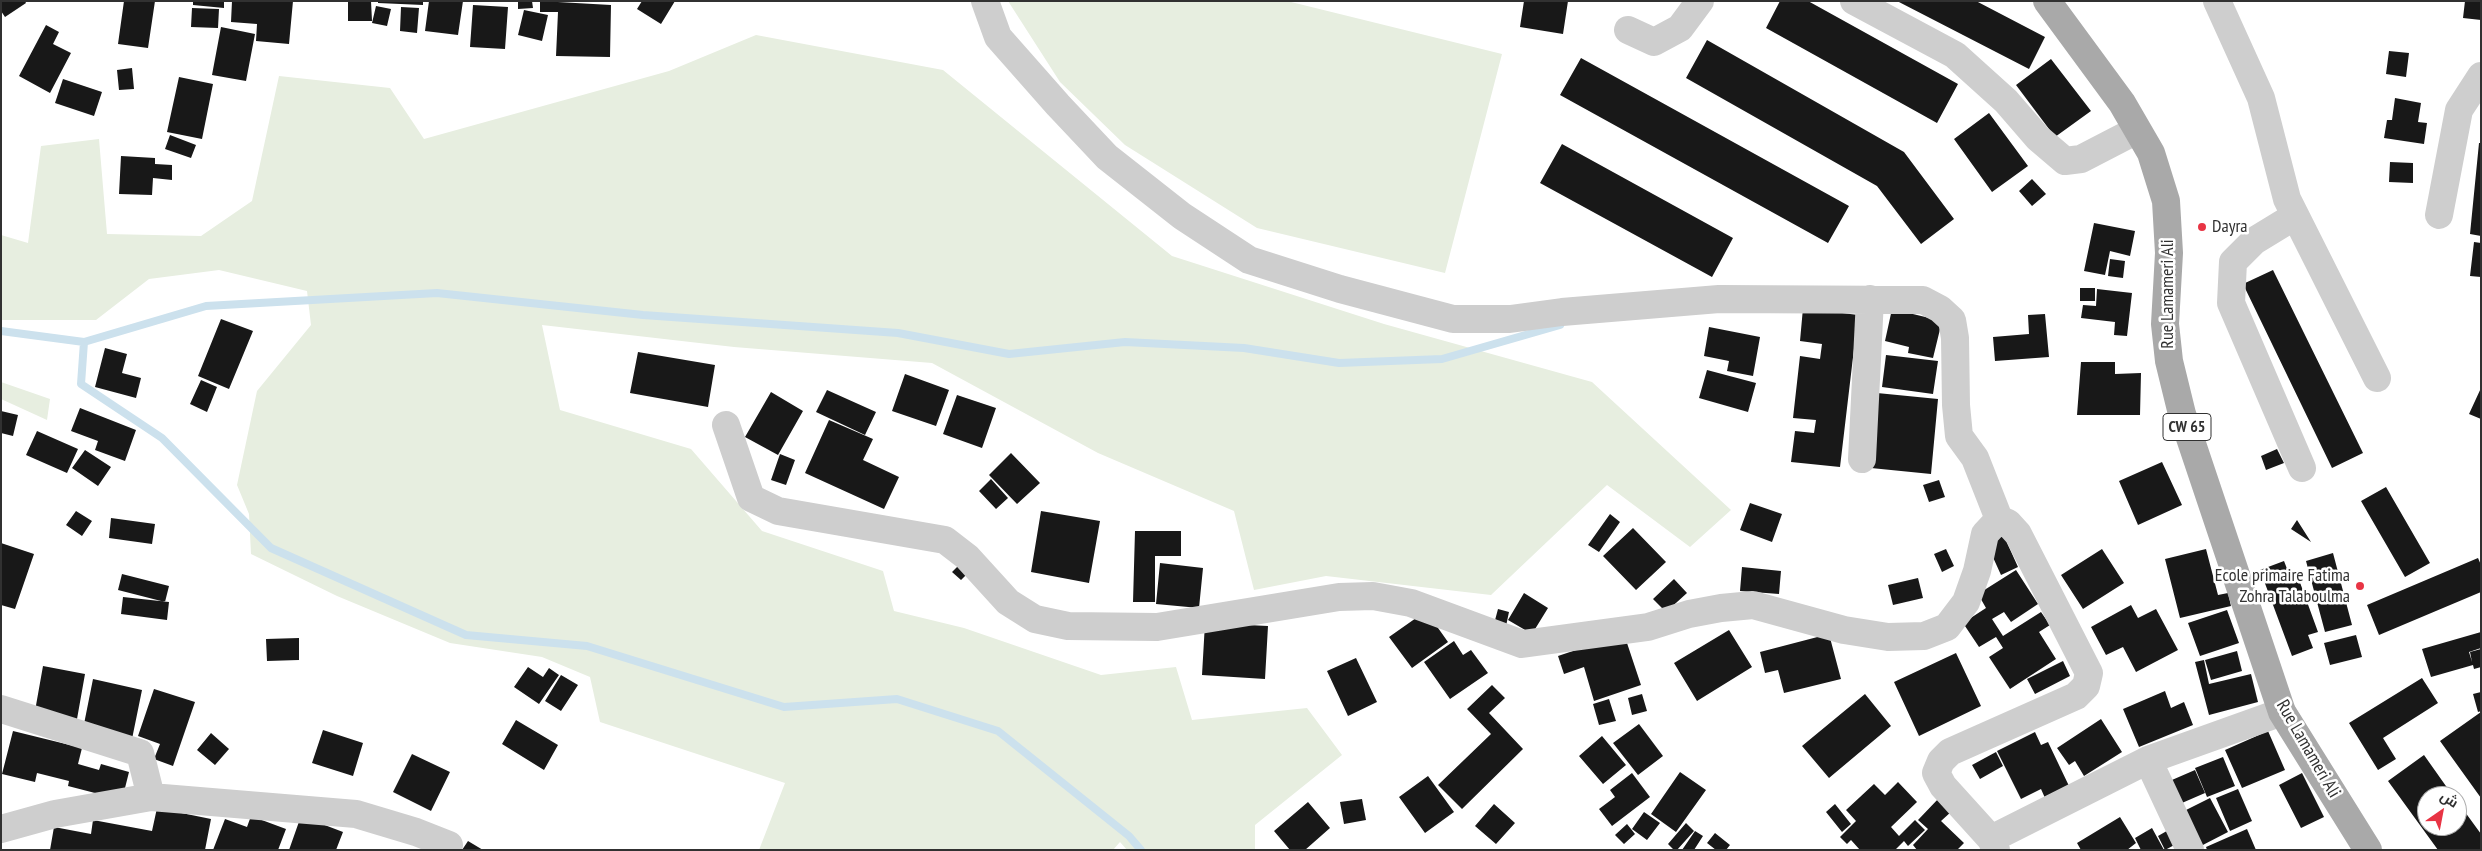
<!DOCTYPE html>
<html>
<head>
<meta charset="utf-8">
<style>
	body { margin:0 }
	#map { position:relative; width:2482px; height:851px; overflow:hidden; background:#fff; font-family:"PT Sans Narrow",Cairo,sans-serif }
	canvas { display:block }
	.frame { position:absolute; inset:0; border:2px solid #313131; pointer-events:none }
	.north { position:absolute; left:2417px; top:786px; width:50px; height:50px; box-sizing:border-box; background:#fff; border:1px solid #adadad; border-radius:50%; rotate:33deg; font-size:14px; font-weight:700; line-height:20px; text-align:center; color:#313131 }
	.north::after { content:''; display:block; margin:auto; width:18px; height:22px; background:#e83444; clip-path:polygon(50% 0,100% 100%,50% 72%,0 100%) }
</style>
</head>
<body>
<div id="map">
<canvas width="2482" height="851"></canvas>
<div class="frame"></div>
<div class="north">ش</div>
</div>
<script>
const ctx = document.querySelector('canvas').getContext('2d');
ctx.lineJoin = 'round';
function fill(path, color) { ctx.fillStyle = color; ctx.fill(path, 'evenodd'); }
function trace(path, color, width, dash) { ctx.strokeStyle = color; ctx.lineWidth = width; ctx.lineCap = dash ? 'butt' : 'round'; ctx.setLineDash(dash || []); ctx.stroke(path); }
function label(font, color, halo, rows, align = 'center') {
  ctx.font = font + ' "PT Sans Narrow",sans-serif'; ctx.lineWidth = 5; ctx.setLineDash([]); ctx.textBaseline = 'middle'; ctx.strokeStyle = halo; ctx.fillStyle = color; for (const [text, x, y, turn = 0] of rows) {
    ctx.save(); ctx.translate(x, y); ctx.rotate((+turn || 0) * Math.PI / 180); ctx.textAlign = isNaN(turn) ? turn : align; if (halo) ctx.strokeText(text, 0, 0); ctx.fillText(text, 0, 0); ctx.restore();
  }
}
fill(new Path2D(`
	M1008,1H1287L1502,54L1445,273L1257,228L1125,145L1060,82Z
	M756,35L943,70L1172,256L1384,324L1592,382L1731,510L1690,547L1607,485L1491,595L1326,576L1254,590L1234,511L1098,453L932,363L734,347L542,325L560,410L691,449L762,531L883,571L894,611L964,628L1101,675L1176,667L1192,720L1307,708L1342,755L1255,825V850H1127L1120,842L1113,850H759L785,783L600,722L590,677L542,657L450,643L337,596L251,554L249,514L237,485L257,391L311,325L307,291L219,270L149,279L96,320H1V235L28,243L41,146L99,139L107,234L201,236L252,201L279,76L390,88L424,139L669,71Z
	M1,382L50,399L47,420L1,399Z`), '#e7eee0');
trace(new Path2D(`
	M1,331L84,342L206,306L437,293L643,315L898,333L1009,354L1125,342L1244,348L1339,363L1442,359L1560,325
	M84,342L81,384L162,438L271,548L466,635L587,646L784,707L897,699L998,731L1129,836L1141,850`), '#cce1ed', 8);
fill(new Path2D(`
	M1,1H25L26,3L5,17L1,11Z
	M124,1H155L148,48L118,44Z
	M193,1H224V8L193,5Z
	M232,1H293L289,44L256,41L257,24L231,22Z
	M348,1H371L372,21H348Z
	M378,1H423V5L378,3Z
	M429,1H463L458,35L425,31Z
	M518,1H532L533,8L518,9Z
	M540,1L611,5L610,57L556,56L558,12H540Z
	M642,1H675L661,24L637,9Z
	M1524,1H1568L1563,34L1520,27Z
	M1780,1H1808L1958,84L1937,123L1766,28Z
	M1897,1H1976L2045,37L2029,69Z
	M2465,1H2481V20L2463,18Z
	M473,5L508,7L505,49L470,47Z
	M376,6L391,9L387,26L372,23Z
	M401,7L419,8L417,33L400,31Z
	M192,8L219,9L218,28L191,27Z
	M524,10L548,15L542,41L518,35Z
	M46,25L59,32L53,44L71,53L50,93L19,76Z
	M221,27L255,34L246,81L212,75Z
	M1707,40L1904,152L1954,219L1921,244L1877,186L1686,78Z
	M2389,51L2409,53L2406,77L2386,74Z
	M1581,58L1849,206L1828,243L1560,95Z
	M2051,59L2091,111L2055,137L2016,85Z
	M132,68L134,89L119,90L117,70Z
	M179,77L213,84L202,139L167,132Z
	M63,79L102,92L94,116L55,103Z
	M2395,98L2421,103L2418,122L2427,123L2424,144L2384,138L2387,120H2392Z
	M1989,113L2028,166L1992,192L1954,139Z
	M170,135L196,145L191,158L165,149Z
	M2479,143H2481V236L2470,234Z
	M1562,144L1733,238L1712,277L1540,183Z
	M121,156L155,158V164L172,165V180L153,178L152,195L119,194Z
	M2390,162L2413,163V183L2389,182Z
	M2032,179L2046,194L2032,206L2019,191Z
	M2094,223L2135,231L2130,256L2110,251L2105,275L2084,271Z
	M2474,242L2481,243V277L2470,276Z
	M2110,259L2125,261L2123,278L2108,276Z
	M2273,270L2363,453L2332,468L2243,284Z
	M2080,288H2095V301H2080Z
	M2097,289L2132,293L2127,336L2114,335L2115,322L2081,318L2083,305L2096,306Z
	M1803,308L1858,315L1840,467L1791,462L1795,431L1814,433L1816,420L1793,418L1800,356L1820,359L1822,344L1800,341Z
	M1892,309L1942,321L1933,358L1908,353L1909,347L1885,341Z
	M2045,314L2049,357L1995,361L1993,337L2029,334L2028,315Z
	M221,319L253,331L229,389L198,376Z
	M1709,327L1760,337L1753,376L1727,371L1729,361L1704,356Z
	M105,348L127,354L122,373L141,378L136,398L95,387Z
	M638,352L715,365L708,407L630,393Z
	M1886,355L1938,361L1933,394L1882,387Z
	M2081,362H2115V374L2141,373L2140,415H2077Z
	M1707,370L1756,383L1748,412L1699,398Z
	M905,374L949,390L936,426L892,411Z
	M201,380L217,387L207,412L190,404Z
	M2481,388V419L2469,414Z
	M827,390L876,412L865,435L816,412Z
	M771,392L803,411L778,455L745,437Z
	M1877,393L1938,399L1931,474L1871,468Z
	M957,395L996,408L982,448L943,434Z
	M80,408L136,430L125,461L95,450L98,441L71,431Z
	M1,411L18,415L13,436L1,433Z
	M829,420L873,439L863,460L899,477L884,509L805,473Z
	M37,431L78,449L67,473L26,455Z
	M2277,449L2284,463L2266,470L2261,456Z
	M85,450L111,467L98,486L72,468Z
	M1011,453L1040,483L1017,504L989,475Z
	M780,454L795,460L786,485L771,480Z
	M2162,462L2182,505L2138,525L2119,481Z
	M991,479L1008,498L996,509L979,491Z
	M1939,480L1945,497L1929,502L1923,485Z
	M2386,487L2430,563L2405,577L2361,501Z
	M1750,503L1782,514L1772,542L1740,530Z
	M76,511L92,521L82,536L66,525Z
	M1041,511L1100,521L1089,583L1031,572Z
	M1610,514L1620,522L1599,552L1588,545Z
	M111,518L155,524L152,544L109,538Z
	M2297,520L2311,542L2291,529Z
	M1999,525L2018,567L2001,575L1982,533Z
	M1633,528L1666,562L1636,590L1603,556Z
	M1135,531H1181V556H1155V602H1133Z
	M1,543L34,554L15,609L1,605Z
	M1946,549L1954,566L1942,572L1934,554Z
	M2102,549L2124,583L2083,609L2061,575Z
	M2206,549L2218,595L2228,593L2231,606L2180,618L2165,559Z
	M2333,553L2352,625L2325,632L2306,561Z
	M2478,558L2481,565V592L2379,635L2367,605Z
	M2284,561L2291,579L2298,577L2318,632L2308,635L2313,648L2292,656L2260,570Z
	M961,563L970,571L961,580L952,572Z
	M1160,563L1203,568L1199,608L1156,604Z
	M1742,567L1781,571L1779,594L1740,591Z
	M2016,570L2038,604L2011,622L2004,612L1992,619L2003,636L2041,612L2050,625L2039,632L2056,659L2010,689L1989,657L2003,648L1996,637L1979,647L1963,623L1986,608L1978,594Z
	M122,574L169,586L165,602L118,590Z
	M1918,578L1923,598L1893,605L1888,585Z
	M1674,579L1687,593L1666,612L1653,599Z
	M1524,593L1548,608L1532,634L1508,620Z
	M123,597L169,602L167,620L121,614Z
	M2131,605L2138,618L2156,609L2178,650L2136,672L2123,647L2106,655L2091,627Z
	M1498,609L1509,612L1506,626L1494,624Z
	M2227,610L2239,643L2200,656L2188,623Z
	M1426,611L1448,642L1412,668L1389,637Z
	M1205,623L1268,626L1265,679L1202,675Z
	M1729,630L1752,667L1697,701L1674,663Z
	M2481,632V648L2469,652L2472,662L2470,652L2481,649V667L2474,669L2473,665L2431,677L2422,649Z
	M1624,634L1641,685L1594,701L1584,667L1564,674L1558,656Z
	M1829,634L1841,679L1784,693L1778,670L1765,673L1760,652Z
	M2356,635L2362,657L2330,665L2324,643Z
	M299,638V660L267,661L266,639Z
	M1454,641L1463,655L1471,650L1488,673L1450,699L1424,662Z
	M2237,651L2242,671L2211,680L2205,660Z
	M1956,653L1981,706L1919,736L1894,682Z
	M1356,658L1377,702L1348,716L1327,671Z
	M2204,660L2209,684L2251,674L2258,702L2209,715L2195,662Z
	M2063,661L2070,676L2035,694L2027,679Z
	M43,666L85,674L77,719L35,711Z
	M528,667L543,677L549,668L559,675L539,704L514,687Z
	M561,675L578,685L561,711L545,701Z
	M2422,678L2438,703L2383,738L2396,759L2378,770L2349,723Z
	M93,679L142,690L132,739L83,729Z
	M1492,685L1505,698L1489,713L1523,749L1462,809L1438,785L1491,734L1467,709Z
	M154,689L195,702L173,766L154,759L160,744L138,736Z
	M2165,691L2171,708L2184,702L2193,725L2139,747L2123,709Z
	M2481,692V711L2478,712L2473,694Z
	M1642,694L1647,711L1632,715L1628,698Z
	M1865,694L1891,726L1829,778L1802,746Z
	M1609,699L1616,721L1599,725L1593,704Z
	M2481,712V798L2440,741Z
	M2101,719L2122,752L2084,776L2075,761L2069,765L2057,748Z
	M516,720L558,745L544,770L502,744Z
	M1639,724L1663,756L1638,775L1613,743Z
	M323,730L363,743L353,776L312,763Z
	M13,731L82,748L78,764L99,770L101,764L129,772L122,800L68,786L69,781L37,773L35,782L2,774Z
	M2268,731L2285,770L2242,788L2225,750Z
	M2035,732L2041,745L2048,742L2069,786L2045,798L2041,789L2021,799L1997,751Z
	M211,733L229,749L215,765L197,750Z
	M1602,736L1626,765L1603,784L1579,756Z
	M1996,752L2003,766L1980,779L1972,765Z
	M412,754L450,772L431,811L393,792Z
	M2424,755L2453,796H2427V826H2457V801L2481,834V850H2438L2388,781Z
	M2223,757L2235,786L2207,797L2195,768Z
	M2195,770L2205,793L2175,806L2165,783Z
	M1680,772L1706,790L1676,832L1651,814Z
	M1632,773L1650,797L1612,826L1599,809L1615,797L1610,790Z
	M2302,773L2324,817L2301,828L2279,785Z
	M1428,776L1454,812L1425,833L1399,797Z
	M1898,782L1917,802L1891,827L1899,836L1915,820L1925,830L1908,846L1904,841L1895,850H1860L1851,840L1847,844L1840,837L1856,821L1846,810L1874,784L1885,795Z
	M2238,789L2252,821L2230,831L2216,798Z
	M1939,798L1952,811L1941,821L1964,843L1957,850H1917L1913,845L1928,829L1918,820Z
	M2210,798L2228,832L2197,848L2180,813Z
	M1362,799L1366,820L1344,824L1340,802Z
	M1308,802L1330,828L1305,850H1290L1274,831Z
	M1494,804L1515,823L1496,844L1475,826Z
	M1835,804L1851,824L1842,832L1826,812Z
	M157,808L211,819L205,850H50L54,827L91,834L93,820L152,831Z
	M1644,812L1660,823L1647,840L1632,829Z
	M251,816L286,829L278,850H213L225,819L247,827Z
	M301,816L343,832L336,850H289Z
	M2120,817L2136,843L2127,850H2081L2077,843Z
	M1686,823L1694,831L1677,850H1674L1668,844Z
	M1627,824L1635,834L1624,844L1615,835Z
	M2152,828L2164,850H2141L2135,838Z
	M2172,828L2180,842L2165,850L2158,836Z
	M2247,829L2256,850H2207L2206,847Z
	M1695,831L1703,836L1694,850H1682Z
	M1715,833L1730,845L1726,850H1716L1707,843Z
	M468,841L483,850H462Z`), '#181818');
trace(new Path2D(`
	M985,1L998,37L1058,105L1107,157L1182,216L1249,260L1340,289L1453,319H1510L1562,312L1719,299L1923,300L1940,309L1952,320L1955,338L1956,405L1959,436L1975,458L1999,519
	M1854,1L1955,55L2006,101L2038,138L2065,161L2081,159L2137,130
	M2217,1L2261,98L2287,199L2377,378
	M1628,30L1654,42L1680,28L1700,1
	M2439,215L2459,110L2481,76
	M2295,216L2254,241L2233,262L2231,303L2302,468
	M726,425L751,498L778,511L945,540L967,557L1008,602L1035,619L1068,626L1157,627L1339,597L1373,596L1411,603L1522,644L1648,627L1689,614L1721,608L1753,605L1844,630L1888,637L1924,636L1947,627L1966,602L1977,571L1985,534L1999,519L2008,523L2018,534L2089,673L2086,686L2076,696L1950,752L1941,761L1936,773L1943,786L1991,839
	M1862,459L1870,299
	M1,709L140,753L151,797
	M2148,760L2190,850
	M1,829L55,814L151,797L356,814L416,832L449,845
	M1996,850L1991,839L2148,760L2282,712`), '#cecece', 28);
trace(new Path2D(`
	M2047,1L2122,103L2151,153L2166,201L2169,253L2165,324L2169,361L2182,414L2282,712L2368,850`), '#a9a9a9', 28);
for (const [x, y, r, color] of [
	[2202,227,5,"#e83444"],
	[2360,586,5,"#e83444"]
]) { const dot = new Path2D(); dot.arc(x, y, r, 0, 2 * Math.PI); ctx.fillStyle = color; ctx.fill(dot); trace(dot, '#fff', 2); }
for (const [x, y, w] of [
	[2187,427,48]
]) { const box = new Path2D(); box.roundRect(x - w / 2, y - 13.5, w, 27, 4); ctx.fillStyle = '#fff'; ctx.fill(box); trace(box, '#313131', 1); }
label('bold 16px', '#313131', null, [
	["CW 65",2187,427]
]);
label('18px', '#313131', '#fff', [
	["Dayra",2212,227],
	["Ecole primaire Fatima",2350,576,"right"],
	["Zohra Talaboulma",2350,597,"right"]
], 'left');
label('18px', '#313131', '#fff', [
	["Rue Lamameri Ali",2168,294,-90],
	["Rue Lamameri Ali",2308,749,60]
]);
</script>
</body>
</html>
